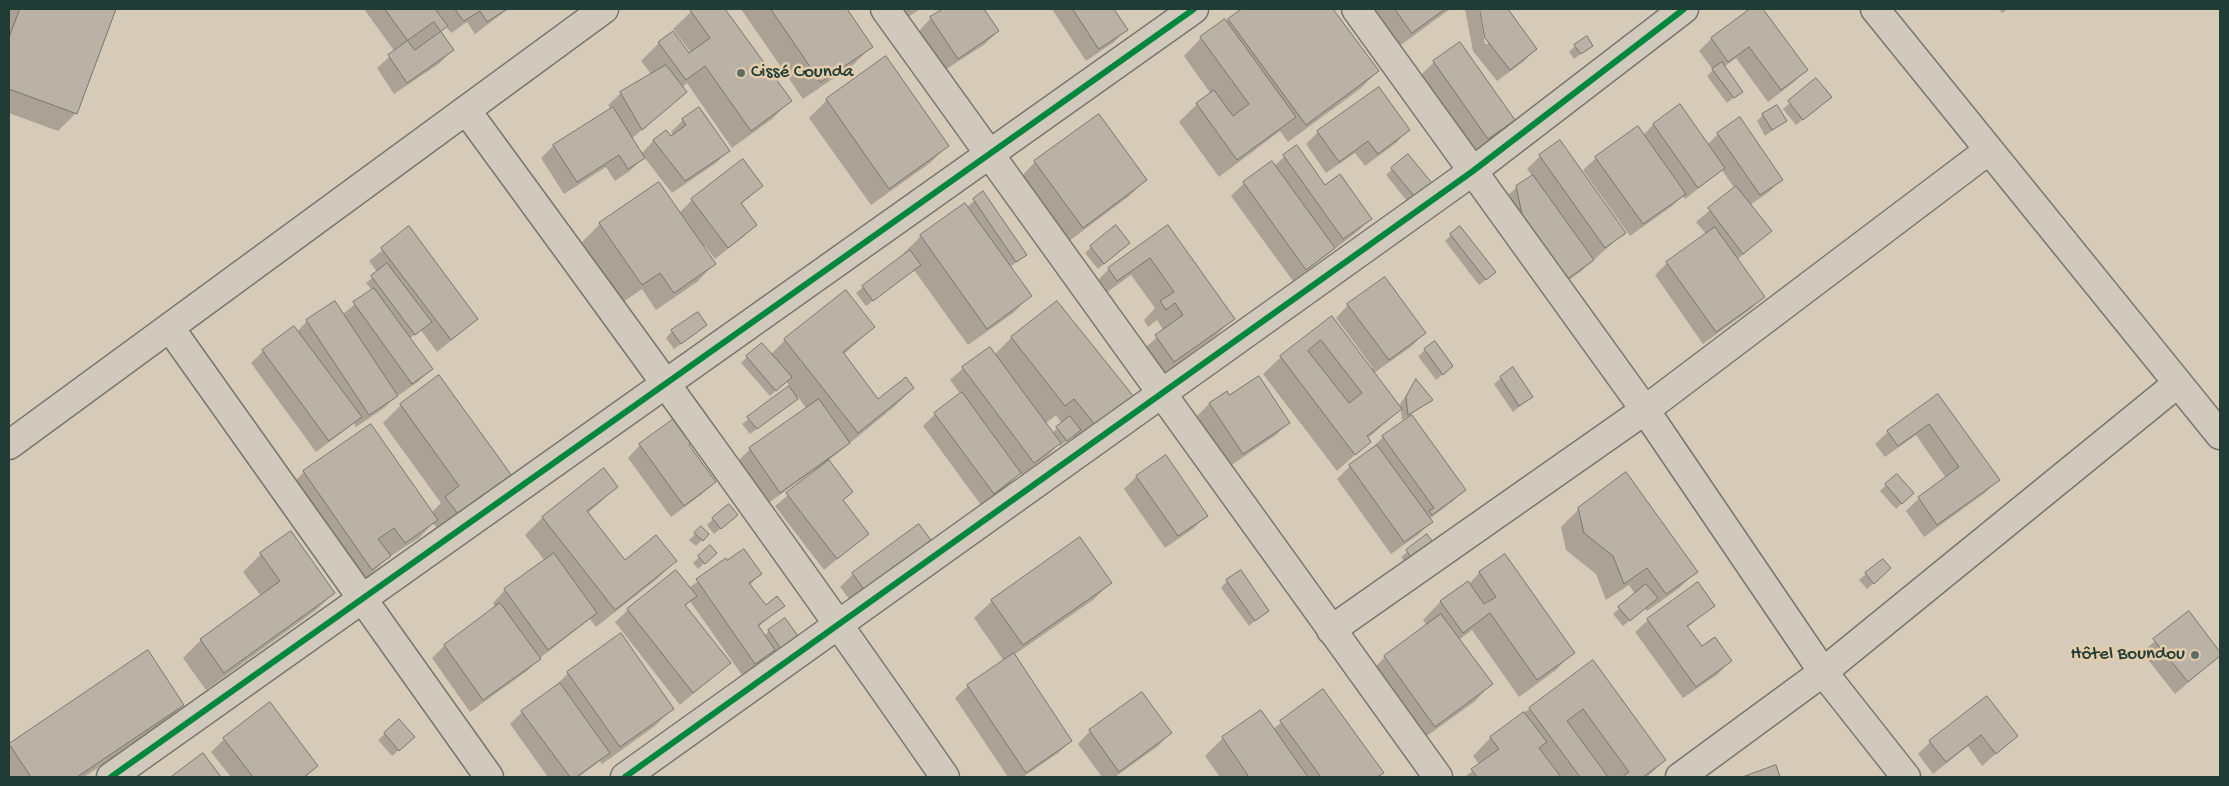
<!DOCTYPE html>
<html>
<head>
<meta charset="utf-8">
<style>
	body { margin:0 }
	#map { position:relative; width:2229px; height:786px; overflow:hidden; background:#d6cab9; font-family:"Gochi Hand",sans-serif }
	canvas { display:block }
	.frame { position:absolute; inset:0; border:10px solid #1f3d34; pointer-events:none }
</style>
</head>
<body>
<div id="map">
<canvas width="2229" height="786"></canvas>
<div class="frame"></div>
</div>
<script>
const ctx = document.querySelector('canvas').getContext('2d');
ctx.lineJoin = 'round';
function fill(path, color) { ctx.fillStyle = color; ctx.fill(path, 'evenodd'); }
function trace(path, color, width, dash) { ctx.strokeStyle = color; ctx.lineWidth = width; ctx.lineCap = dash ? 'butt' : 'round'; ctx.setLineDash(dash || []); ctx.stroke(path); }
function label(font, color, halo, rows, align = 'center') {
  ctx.font = font + ' "Gochi Hand",sans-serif'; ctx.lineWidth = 5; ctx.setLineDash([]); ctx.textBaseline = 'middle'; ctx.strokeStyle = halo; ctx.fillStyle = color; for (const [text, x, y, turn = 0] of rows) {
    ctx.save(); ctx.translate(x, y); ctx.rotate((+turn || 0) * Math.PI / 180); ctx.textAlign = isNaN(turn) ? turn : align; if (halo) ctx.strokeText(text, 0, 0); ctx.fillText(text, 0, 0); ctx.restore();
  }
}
fill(new Path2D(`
	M9,9H115L76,113L58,131L9,113Z
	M364,9H508L475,34L467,22L451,33L446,26L440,32L452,50L440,63L394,94L377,68L395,52Z
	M694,9H724L790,101L772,119L732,148L687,83L682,87L673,104L631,139L641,154L654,140L673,135L671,132L683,120L728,151L716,163L672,193L644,157L631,170L615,181L606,167L564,194L541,158L553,146L611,109L608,105L621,93L652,75L641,61L659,43L688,55L691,53L673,29Z
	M741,9H845L871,47L853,65L803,99Z
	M898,9H920L905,19Z
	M946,9H983L998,31L985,44L945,70L919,31L931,18Z
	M1052,9H1113L1126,30L1114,42L1086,61Z
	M1244,9H1332L1378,71L1360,89L1288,142L1280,131L1219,177L1179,122L1197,104L1211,94L1184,56L1201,38Z
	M1364,9H1450L1394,50Z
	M1465,9H1479L1485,44H1488L1481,9H1507L1536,49L1523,62L1497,81L1473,51Z
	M1752,9H1762L1806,70L1794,82L1768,102L1736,58L1724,67L1742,91L1727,103L1707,76L1713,70L1699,51L1711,39Z
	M1999,9H2008L2002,13Z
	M1459,44L1514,119L1501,132L1475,150L1421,75L1434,62Z
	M1575,46H1591L1574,59L1569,52Z
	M886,58L948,145L930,163L871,205L809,118L827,100Z
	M1816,80L1824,103L1796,125L1783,109Z
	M1679,106L1707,145L1718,134L1781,180L1769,192L1750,205L1770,231L1737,260L1763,297L1751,309L1703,344L1655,275L1667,263L1707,235L1696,222L1735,189L1722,170L1685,199L1683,196L1672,206L1630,236L1583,170L1596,158L1638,128L1643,135L1653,125Z
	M1763,115L1785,121L1765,136L1757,121Z
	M1408,130L1396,143L1365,166L1355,153L1326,173L1306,144L1318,132Z
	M1559,142L1624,233L1580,272L1553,292L1504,199L1517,187L1533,177L1527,169L1540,156Z
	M1296,146L1325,186L1371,219L1358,231L1293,281L1231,196L1244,183L1272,163L1274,166Z
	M743,161L762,186L740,205L756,225L743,237L715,259L705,246L703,248L714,264L697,282L656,310L642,289L623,302L582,242L600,224L679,213L692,200Z
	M1035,162L1146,180L1128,197L1065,244L1018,180Z
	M1392,169L1428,194L1412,207L1386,175Z
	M983,193L1026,255L1010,267L1030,296L1013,313L968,345L914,270L866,306L856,293L863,287L904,256L903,254L921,236L965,204L967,207Z
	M1168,227L1233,319L1215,336L1156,379L1138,354L1164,331L1157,320L1148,327L1144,320L1155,308L1131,275L1099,298L1091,287L1109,269Z
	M409,228L477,319L437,352L421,330L409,339L431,369L419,381L399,395L398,394L384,408L356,427L354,423L316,452L251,363L263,351L297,332L307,321L343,314L372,290L366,283L378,273L369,261Z
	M1451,235L1488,278L1479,285L1445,241Z
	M1091,247L1122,249L1098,269L1085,253Z
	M1057,302L1132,397L1078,444L1073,437L1060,446L1059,444L1047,456L1021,475L1020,473L1007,486L981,505L923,426L935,414L961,395L950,380L963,368L994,355L1011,338ZM1056,415L1062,424L1052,433L1045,424Z
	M1348,305L1424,333L1412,346L1374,373L1401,408L1400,404L1416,381L1432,400L1410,415L1464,490L1452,502L1429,519L1431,522L1419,534L1391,554L1337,479L1350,466L1371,451L1370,450L1383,437L1410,417L1409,416L1402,420L1401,409L1367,439L1369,442L1337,471L1263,374L1281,357L1332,318L1371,369L1373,368L1336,318Z
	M706,325L674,349L666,338L672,331Z
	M874,327L843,355L878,401L913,388L895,406L828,461L851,491L842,501L867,534L824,570L775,506L815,473L813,471L767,504L737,462L750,449L807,409L798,397L750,434L742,424L790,387L786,381L770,396L741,363L747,357L770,355L785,340Z
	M1435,342L1446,372L1436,380L1418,356Z
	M439,377L510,476L440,532L433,523L419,538L386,559L371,574L353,586L286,490L304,472L431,513L441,503L383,423L401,405Z
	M1501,378L1531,397L1513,412L1494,384Z
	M1938,396L1998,480L1986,492L1924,537L1906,511L1919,498L1946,478L1916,435L1885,457L1875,444L1888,432Z
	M1229,397L1288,423L1276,435L1230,466L1197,416L1210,403Z
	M640,445L715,482L702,494L671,517L628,458Z
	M1896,475L1912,493L1896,509L1880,491Z
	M1136,477L1206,516L1194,528L1165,548L1124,489Z
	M617,487L588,513L625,562L675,561L657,579L596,627L590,619L540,658L527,671L470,712L432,658L444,646L496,608L493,603L505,590L545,561L525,535L543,517Z
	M1579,509L1696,572L1678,589L1647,611L1645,608L1623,626L1613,614L1635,594L1629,585L1606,600L1596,574L1566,550L1561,527Z
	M713,519L730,521L714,534L707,525Z
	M919,526L853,604L840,587L853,574Z
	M701,528L702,540L696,546L689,540Z
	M1427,535L1410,569L1401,557Z
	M710,547L715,553L698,569L693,563Z
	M261,554L334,593L316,610L206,690L183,658L201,640L261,596L243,572Z
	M1505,556L1573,652L1556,670L1519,697L1472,630L1459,640L1491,684L1474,702L1417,743L1367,675L1385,657L1427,626L1423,620L1440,602L1468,583L1469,584L1479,573Z
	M725,560L760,574L750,585L765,606H783L758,627L764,636L769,631L798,639L777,657L772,651L761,662L742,675L690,601L685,606L729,663L680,705L615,622L628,610L689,588Z
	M1883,560L1884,574L1867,589L1859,580Z
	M1227,581L1268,610L1249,626L1221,588Z
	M1110,583L1093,600L1014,655L1071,741L1058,753L1023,777H1008L955,698L968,686L1004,661L974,618L992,601Z
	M1713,605L1687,628L1701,648L1730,661L1718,674L1683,698L1635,632L1648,620Z
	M2189,613L2220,655L2175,694L2142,652Z
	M1593,662L1665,760L1647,777H1465L1480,765L1473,756L1490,738Z
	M568,673L672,709L655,726L602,764L600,761L579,777H548L510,724L522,712L551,691Z
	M1323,691L1382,773L1377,777H1220L1205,756L1223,738L1261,712L1273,729Z
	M1986,697L2016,736L1982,766L1968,746L1933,774L1918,754L1930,742Z
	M269,704L317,766L305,777H231L211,752L224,739Z
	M183,705L165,723L84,777H9L10,745Z
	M399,721L407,743L392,756L378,740Z
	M1090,731L1170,733L1158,746L1115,777H1102L1078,744Z`), '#0003');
const building = new Path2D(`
	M20,9H116L77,114L9,89V38Z
	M385,9H435L448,26L415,50Z
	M455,9H507L487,22L480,11L464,21Z
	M692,9H725L792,101L751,131L705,66L686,80L658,42L673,31L689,53L710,38L690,10Z
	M771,9H847L873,47L821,82Z
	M943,9H984L999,31L958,59L930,17Z
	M1073,9H1114L1128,30L1099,49Z
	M1242,9H1333L1379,71L1306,125L1228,19Z
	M1395,9H1445L1412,33Z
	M1480,9H1508L1537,49L1510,70L1485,38Z
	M1750,9H1763L1808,70L1781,90L1749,47L1728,62L1711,38Z
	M1225,19L1296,117L1237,160L1196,103L1214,90L1233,116L1249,104L1200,37Z
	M434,22L454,50L407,83L388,55Z
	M1587,36L1593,46L1581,54L1574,45Z
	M1460,42L1515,120L1488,139L1433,61Z
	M886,56L949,146L889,189L826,99Z
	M1722,62L1743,92L1734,98L1712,69Z
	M666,65L687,92L642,130L620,92Z
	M1816,78L1832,97L1803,120L1788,101Z
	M1379,87L1410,130L1378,154L1368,141L1339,162L1317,131Z
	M1680,104L1725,168L1698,188L1653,124Z
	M1777,105L1787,121L1772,130L1762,114Z
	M613,107L645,158L628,169L619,155L577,182L553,145Z
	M699,107L730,151L685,181L653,140L666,130L671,136L686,125L682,119Z
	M1099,114L1147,180L1083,228L1034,161Z
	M1740,117L1783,180L1760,195L1717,133Z
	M1638,126L1686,194L1643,224L1595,157Z
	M1560,140L1626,233L1605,248L1539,155Z
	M1297,145L1325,185L1340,174L1372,219L1343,239L1283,155Z
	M1408,154L1436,188L1419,202L1391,168Z
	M743,159L763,186L741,203L757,225L728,248L691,199Z
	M1272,161L1335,248L1306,270L1243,182Z
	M1533,175L1594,260L1566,280L1523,219L1516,186Z
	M659,182L716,264L674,293L660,273L642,285L599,223Z
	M1736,186L1772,231L1743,254L1708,208Z
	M983,191L1027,255L1016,262L973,199Z
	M965,203L1032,296L987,329L920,235Z
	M1116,225L1130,243L1104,264L1090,246Z
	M1168,225L1235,319L1174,362L1155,335L1183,315L1175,303L1166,310L1160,301L1174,292L1150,258L1117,281L1108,268Z
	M409,226L478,319L451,340L381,248Z
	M1460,226L1496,272L1486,280L1450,234Z
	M1715,227L1765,297L1716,332L1666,262Z
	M910,250L921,265L873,301L862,286Z
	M387,263L432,322L415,335L371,276Z
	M1385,277L1426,333L1389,360L1347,304Z
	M374,288L433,369L412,384L353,302Z
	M846,290L875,327L843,352L878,399L906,377L914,388L858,433L784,339Z
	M335,301L398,396L369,415L306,320Z
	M1057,301L1134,397L1097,427L1074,399L1065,406L1011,337Z
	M698,312L707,325L681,344L671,330Z
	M1332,316L1402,409L1367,436L1371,442L1355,455L1280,356ZM1321,340L1362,393L1349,403L1308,351Z
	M294,326L362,417L329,441L262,350Z
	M1435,341L1453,366L1443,375L1424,349Z
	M762,343L792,377L776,391L746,356Z
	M990,347L1061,443L1034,463L962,367Z
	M1513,367L1533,397L1519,406L1500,377Z
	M439,375L512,476L459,515L445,497L459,486L400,404Z
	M1259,376L1290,423L1243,454L1209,403L1227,391L1229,395Z
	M1416,379L1433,400L1408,415L1406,397Z
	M789,386L798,399L757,429L747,417Z
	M962,392L1021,473L994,494L934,413Z
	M1938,394L2000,480L1937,525L1918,497L1959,467L1929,424L1898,446L1887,431Z
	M819,399L850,443L780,493L749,448Z
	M1412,415L1466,490L1432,515L1429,511L1434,508L1382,436Z
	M1070,416L1081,430L1067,441L1056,427Z
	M675,418L693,443L689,445L716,482L684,506L639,444Z
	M371,424L438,520L405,543L394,528L378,539L391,556L372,570L303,471Z
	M1377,445L1433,522L1404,542L1349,465Z
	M1166,455L1208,516L1178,536L1136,476Z
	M829,460L853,492L843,500L869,534L837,559L786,493Z
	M604,468L618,487L587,511L625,560L656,535L677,561L615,610L542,517Z
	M1626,472L1698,572L1666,594L1647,568L1624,584L1613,556L1584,533L1578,508Z
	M1897,474L1914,493L1902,504L1885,484Z
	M729,504L738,515L721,529L712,518Z
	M919,524L933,543L866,592L852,573Z
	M701,526L709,534L703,541L694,533Z
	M291,531L335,593L224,673L200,639L280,581L260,553Z
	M1427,534L1437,548L1416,564L1406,550Z
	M1080,537L1112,583L1023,645L991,600Z
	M710,545L717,553L705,564L698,556Z
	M744,549L762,574L749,583L766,605L777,596L785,606L758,625L775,650L755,664L696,579L726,558L727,560Z
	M554,553L597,613L548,650L504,589Z
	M1505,554L1575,653L1537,680L1490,613L1463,633L1440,601L1468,581L1484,604L1496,597L1479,572Z
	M1883,559L1891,568L1874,584L1865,573Z
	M676,570L697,596L685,605L731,663L693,693L627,609Z
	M1241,570L1269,611L1255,621L1226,580Z
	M1698,582L1715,606L1687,626L1702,646L1715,637L1732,661L1696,687L1647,619Z
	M1646,584L1658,598L1630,621L1618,607Z
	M500,603L541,659L483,700L444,645Z
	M2189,611L2220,652V656L2188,682L2153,639Z
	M1441,614L1493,684L1435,727L1384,656Z
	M785,618L800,639L783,652L768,630Z
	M621,633L674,709L620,747L567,672Z
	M148,650L184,705L77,777H31L9,744Z
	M1014,653L1072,741L1026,773L967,685Z
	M1593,660L1666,760L1643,777H1622L1629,772L1583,709L1567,721L1608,777H1580L1529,708Z
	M560,683L610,753L576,777H570L521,711Z
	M1323,689L1384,773L1377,777H1321L1280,721Z
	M1142,692L1172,733L1119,772L1089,730Z
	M1987,696L2018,736L1996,754L1981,735L1946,762L1929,741Z
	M270,702L318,766L304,777H253L223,738Z
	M1261,710L1308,777H1249L1222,737Z
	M1524,712L1547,742L1539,748L1561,777H1477L1471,769L1499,749L1490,737Z
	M399,719L415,737L399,751L384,733Z
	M203,753L221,777H171Z
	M1776,765L1780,777H1743Z`);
fill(building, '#b9b2a5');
trace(building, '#77776e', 1);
const minor = new Path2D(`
	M885,9L1438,777
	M1356,9L1645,410L1823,672L1906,777
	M1875,9L2220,435
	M466,110C628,331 789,552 945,777
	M170,328L489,777
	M9,445L604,9
	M1331,630L1645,410L1989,150
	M111,777L1194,9
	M625,777L1473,171L1684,9
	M1680,777L1823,672L2178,383`);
trace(minor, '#77776e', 31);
trace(minor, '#d2c9bd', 28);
trace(new Path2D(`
	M111,777L1194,9
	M625,777L1473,171L1684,9`), '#00873e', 6);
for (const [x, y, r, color] of [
	[741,73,5,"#5f6e63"],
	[2195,655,5,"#5f6e63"]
]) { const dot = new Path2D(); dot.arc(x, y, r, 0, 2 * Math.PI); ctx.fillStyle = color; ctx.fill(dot); trace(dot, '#e3ccac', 2); }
label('19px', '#1f3d34', '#e3ccac', [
	["Cissé Counda",751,73],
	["Hôtel Boundou",2185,655,"right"]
], 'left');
</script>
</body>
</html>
